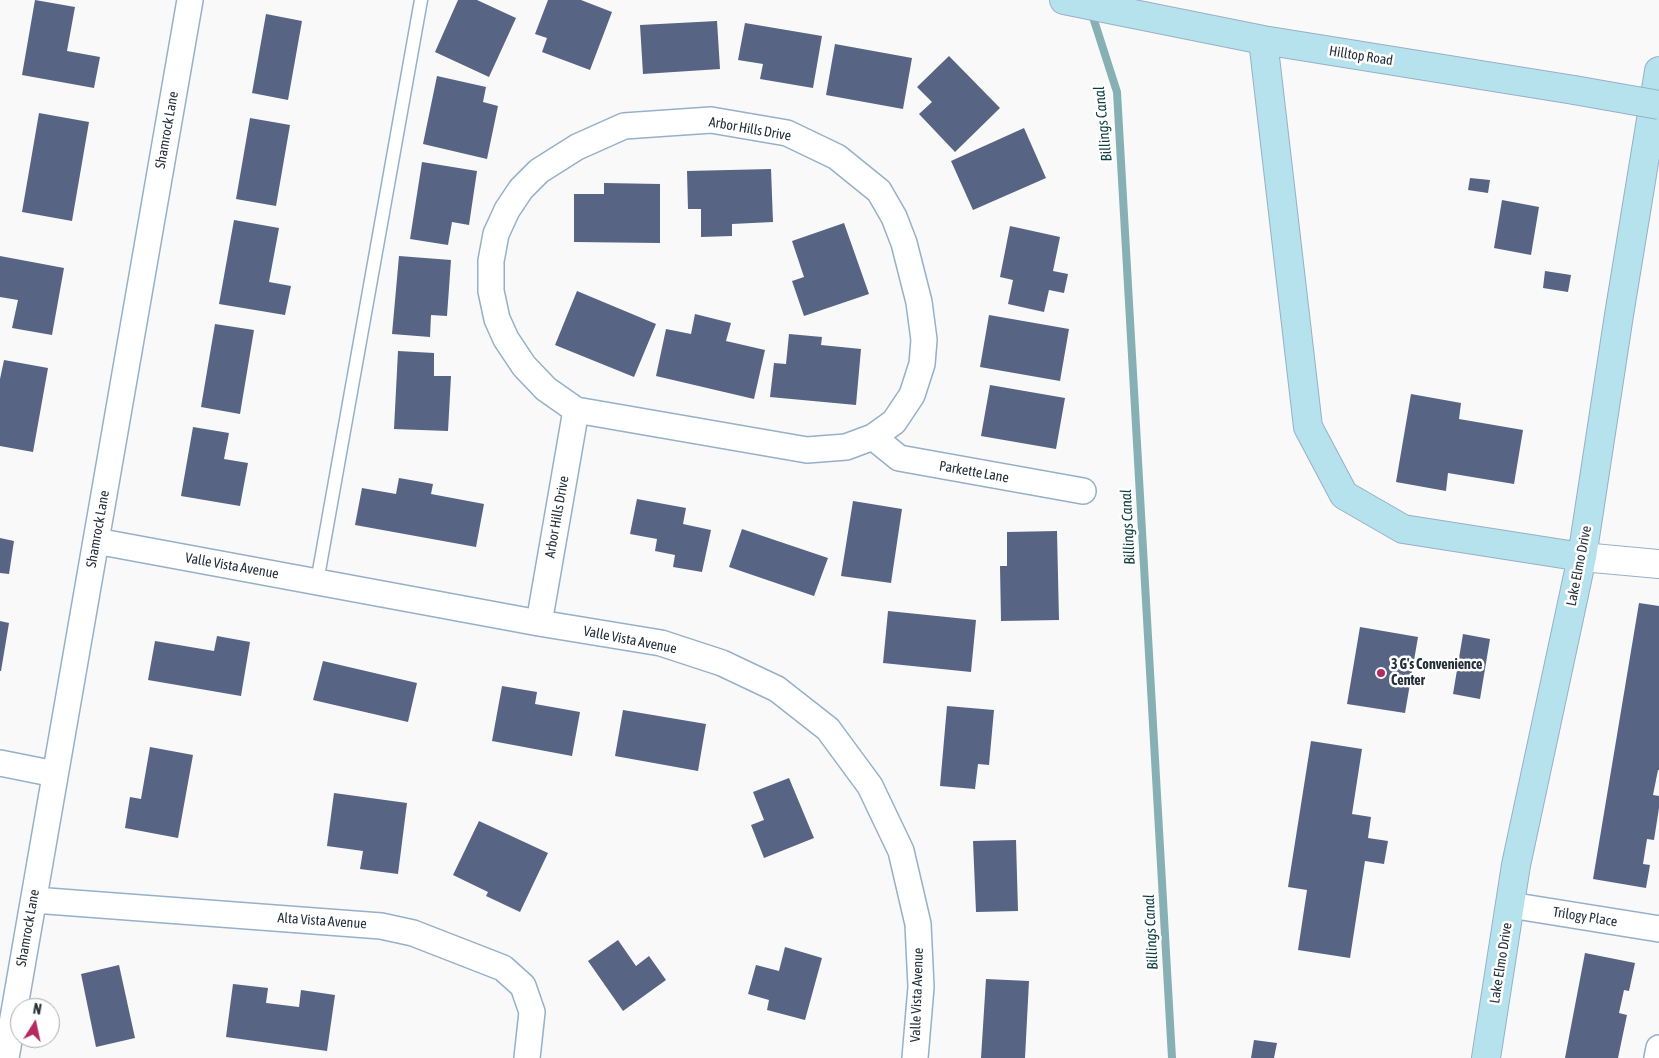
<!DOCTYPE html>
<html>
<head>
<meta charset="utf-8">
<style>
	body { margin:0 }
	#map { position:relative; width:1659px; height:1058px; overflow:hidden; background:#f9f9f9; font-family:"Asap Condensed",sans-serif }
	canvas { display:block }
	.north { position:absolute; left:10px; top:998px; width:50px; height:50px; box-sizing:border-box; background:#fff; border:1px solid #a7acaf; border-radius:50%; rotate:10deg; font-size:14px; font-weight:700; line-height:20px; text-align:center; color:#242f38 }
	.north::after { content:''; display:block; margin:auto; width:18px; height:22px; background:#b62a63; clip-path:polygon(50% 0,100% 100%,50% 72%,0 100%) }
</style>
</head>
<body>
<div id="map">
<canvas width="1659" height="1058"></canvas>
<div class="north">N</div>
</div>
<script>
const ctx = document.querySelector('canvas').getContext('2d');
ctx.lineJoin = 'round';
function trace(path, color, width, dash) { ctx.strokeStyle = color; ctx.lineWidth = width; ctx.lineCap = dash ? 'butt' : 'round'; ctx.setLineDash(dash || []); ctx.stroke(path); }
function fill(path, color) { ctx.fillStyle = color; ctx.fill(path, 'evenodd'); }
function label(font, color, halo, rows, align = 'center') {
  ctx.font = font + ' "Asap Condensed",sans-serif'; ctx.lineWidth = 5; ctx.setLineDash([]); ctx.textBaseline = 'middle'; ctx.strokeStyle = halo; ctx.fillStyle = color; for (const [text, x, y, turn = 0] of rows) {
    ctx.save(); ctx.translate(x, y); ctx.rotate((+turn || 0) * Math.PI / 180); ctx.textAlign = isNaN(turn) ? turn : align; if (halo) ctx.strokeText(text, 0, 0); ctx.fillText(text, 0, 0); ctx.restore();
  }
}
trace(new Path2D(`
	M1091,11L1117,92L1172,1058`), '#87b0b4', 8);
fill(new Path2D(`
	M35,0L75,7L67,51L100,57L94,88L22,75Z
	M458,0H477L516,18L489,77L435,52Z
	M548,0H581L612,12L590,70L542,52L547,38L535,34Z
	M266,14L302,21L288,100L252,93Z
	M717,21L720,69L643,74L640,25Z
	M745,23L822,36L813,88L760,79L763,64L738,60Z
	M835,44L912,58L903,109L826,95Z
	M949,56L1000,108L955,152L919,114L932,102L917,87Z
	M437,76L486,87L483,102L498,106L487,159L423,144Z
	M39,113L89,122L72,221L22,212Z
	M250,118L290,125L276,206L236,199Z
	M1024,128L1046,178L973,210L951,161Z
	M422,162L477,171L469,225L452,222L448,245L410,239Z
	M771,169L773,222L732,224V236L701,237V209H688L687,171Z
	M1470,178L1490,180L1488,193L1468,190Z
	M604,183L660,184V243L574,242V194H604Z
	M1502,200L1539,207L1531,255L1494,248Z
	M234,220L279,228L269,282L291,286L285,315L219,304Z
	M844,223L869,294L804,316L792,281L804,277L792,241Z
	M1010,226L1060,237L1053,271L1068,274L1064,293L1049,290L1044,312L1008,304L1013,280L1000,277Z
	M0,256L64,268L52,335L12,328L18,300L0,297Z
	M399,256L451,260L447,316L431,315L430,337L392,334Z
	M1545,271L1571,275L1568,292L1543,288Z
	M577,291L656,324L634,377L555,345Z
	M695,314L731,323L726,341L765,350L754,399L656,376L666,329L691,334Z
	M989,315L1069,329L1060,381L980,367Z
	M215,324L254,330L240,414L201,407Z
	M789,334L822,337L821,345L861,349L856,405L770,397L774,363L786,364Z
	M398,351L434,353V376H451L448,431L394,429Z
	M4,360L48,368L33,452L0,446V379Z
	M990,385L1065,398L1056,449L981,436Z
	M1411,394L1461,403L1459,419L1523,430L1514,484L1448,473L1446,491L1396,482Z
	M193,427L229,433L224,459L248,463L240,506L181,496Z
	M399,478L433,484L431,494L484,504L476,547L355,525L362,488L396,494Z
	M637,499L686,508L683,524L711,530L702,572L673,567L675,555L655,551L657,539L630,534Z
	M853,501L902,509L891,583L841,576Z
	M742,529L828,558L814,596L729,567Z
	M1057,531L1059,620L1001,621L1000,566H1007V532Z
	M0,538L14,541L9,574L0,573Z
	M1639,603L1659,606V770H1658L1653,795L1659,796V808L1654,840L1647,839L1643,864L1650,865L1646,888L1593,879Z
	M888,611L976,620L971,672L883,663Z
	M0,621L9,623L1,671H0Z
	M1360,627L1418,637L1405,713L1347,704Z
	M1463,634L1490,639L1480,699L1453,694Z
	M217,636L250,642L241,696L148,680L155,641L214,651Z
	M323,661L417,683L408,722L313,700Z
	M502,686L537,692L535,704L580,712L572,756L492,741Z
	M947,706L994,710L989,765L978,764L975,789L940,786Z
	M623,710L706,724L698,771L615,756Z
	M1311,741L1362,749L1352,814L1371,817L1368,838L1388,841L1384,864L1365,861L1350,958L1298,950L1307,890L1288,887Z
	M150,747L193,755L178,838L125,828L130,797L141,799Z
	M789,778L814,838L764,858L751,825L764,820L753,792Z
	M334,793L407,803L398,874L360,869L363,851L327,846Z
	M479,821L548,853L520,912L486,896L488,892L453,875Z
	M1016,840L1018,911L976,912L973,841Z
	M618,940L636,966L649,956L666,980L623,1011L588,961Z
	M785,947L822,958L805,1020L767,1010L769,1000L748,994L756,965L779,971Z
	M1585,953L1635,963L1629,991L1624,990L1619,1013L1627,1015L1618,1058H1565Z
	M119,965L135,1038L96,1047L81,974Z
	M986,979L1029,981L1025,1058H981Z
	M233,984L268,988L266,1003L299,1007L301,990L335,995L327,1051L226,1037Z
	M1254,1040L1277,1043L1274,1058H1251Z`), '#576484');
const service = new Path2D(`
	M317,582L421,0`);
const minor = new Path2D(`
	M711,120L787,133L837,157L879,191L894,217L904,243L919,302L924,340L922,364L912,395L894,422L873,437L846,447L807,450L576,410L546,389L524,366L506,339L497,319L491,291V261L496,234L507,210L521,189L539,171L577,147L624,126Z
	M873,437L899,458L1083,491
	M96,541L539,623L661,643L722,663L777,689L828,729L870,786L901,851L918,924L921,987L915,1058
	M539,623L576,410
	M0,763L55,774
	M34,900L381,926L413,933L503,968L523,986L532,1012L527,1058
	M1510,905L1659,929
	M6,1058L190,0
	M1657,1058L1659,1048`);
const tertiary = new Path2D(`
	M1582,557L1659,564`);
const secondary = new Path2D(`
	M1064,0L1263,40L1574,90
	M1263,40L1308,427L1344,495L1403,529L1582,557
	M1486,1058L1516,865L1582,557L1619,315L1659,71`);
trace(service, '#96b0c8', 15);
trace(minor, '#96b0c8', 28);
trace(tertiary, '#96b0c8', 30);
trace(secondary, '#96b0c8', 30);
trace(service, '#fff', 12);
trace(minor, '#fff', 25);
trace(tertiary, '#fff', 28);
trace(secondary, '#b6e2ed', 28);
const secondaryBridge = new Path2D(`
	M1574,90L1659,105`);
trace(secondaryBridge, '#96b0c8', 30, []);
trace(secondaryBridge, '#b6e2ed', 28);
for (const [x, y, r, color] of [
	[1381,673,5,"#b62a63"]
]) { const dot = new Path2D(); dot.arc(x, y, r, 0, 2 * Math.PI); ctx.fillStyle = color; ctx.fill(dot); trace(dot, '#fff', 2); }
label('14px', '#242f38', '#fff', [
	["Hilltop Road",1361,56,9],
	["Arbor Hills Drive",750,129,10],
	["Shamrock Lane",167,130,-80],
	["Parkette Lane",974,472,10],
	["Arbor Hills Drive",557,517,-80],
	["Shamrock Lane",98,529,-80],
	["Valle Vista Avenue",232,566,10],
	["Lake Elmo Drive",1579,566,-79],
	["Valle Vista Avenue",630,640,11],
	["Trilogy Place",1585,917,9],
	["Alta Vista Avenue",322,921,4],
	["Shamrock Lane",28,928,-80],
	["Lake Elmo Drive",1501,963,-81],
	["Valle Vista Avenue",917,995,-88]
]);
label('bold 14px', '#242f38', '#fff', [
	["3 G's Convenience",1391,665],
	["Center",1391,681]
], 'left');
label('italic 15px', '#0c3e40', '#fff', [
	["Billings Canal",1103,124,-96],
	["Billings Canal",1128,527,-93],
	["Billings Canal",1151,932,-93]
]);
</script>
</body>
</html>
